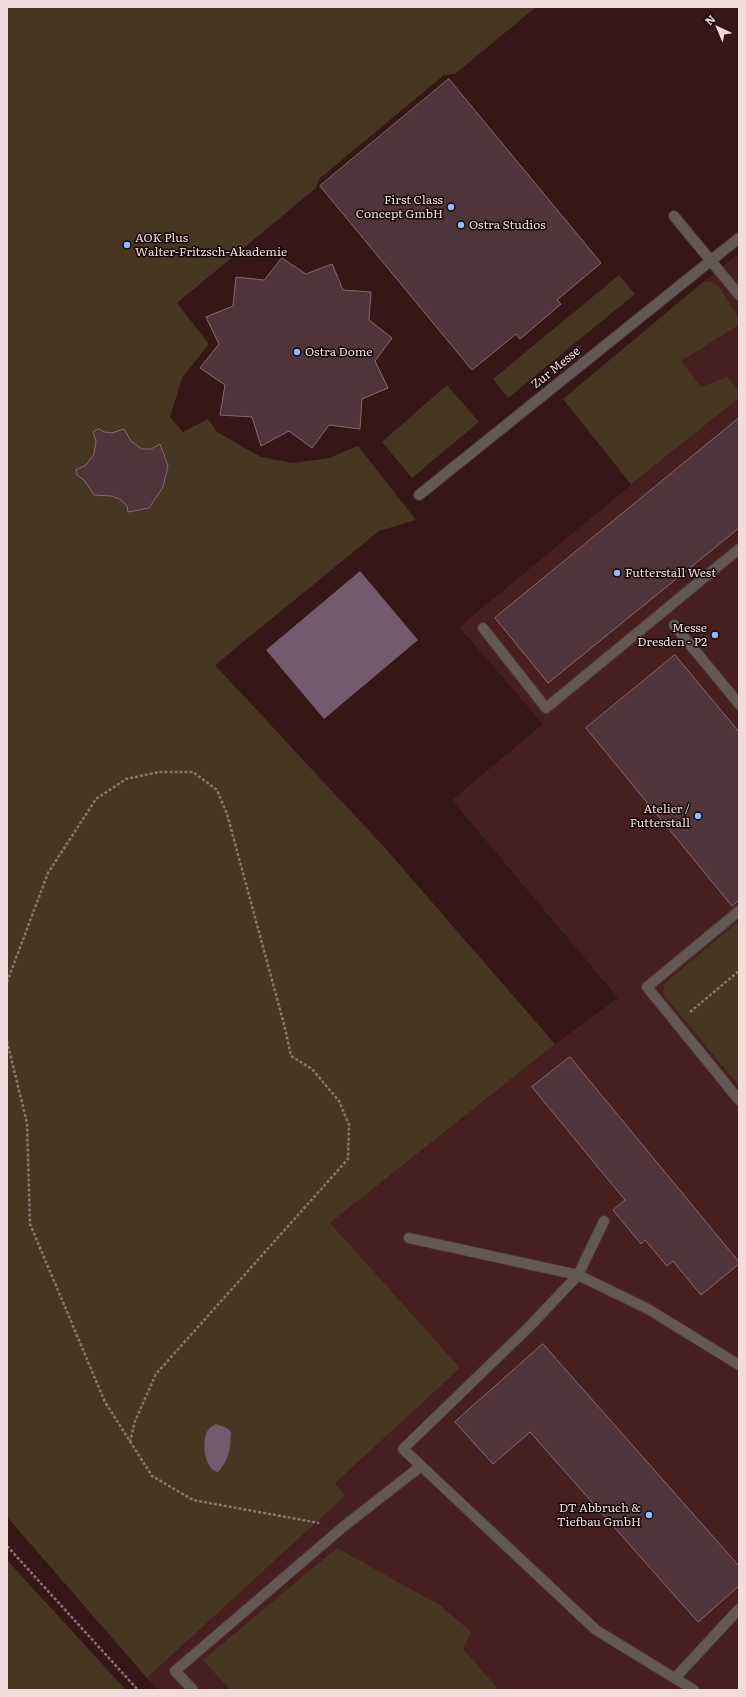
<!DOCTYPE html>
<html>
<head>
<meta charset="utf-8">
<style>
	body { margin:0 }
	#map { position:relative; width:746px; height:1697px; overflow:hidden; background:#351716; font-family:Literata,serif }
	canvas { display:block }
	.frame { position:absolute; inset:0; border:8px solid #f2dcda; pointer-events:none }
	.north { position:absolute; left:698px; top:8px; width:40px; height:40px; -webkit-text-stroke:3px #130706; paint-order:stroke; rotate:316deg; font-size:11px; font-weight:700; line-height:16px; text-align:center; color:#f2dcda }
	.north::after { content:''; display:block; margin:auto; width:14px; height:18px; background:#f2dcda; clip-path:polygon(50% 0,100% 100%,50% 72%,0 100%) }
</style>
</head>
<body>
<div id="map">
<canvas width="746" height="1697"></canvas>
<div class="frame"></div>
<div class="north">N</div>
</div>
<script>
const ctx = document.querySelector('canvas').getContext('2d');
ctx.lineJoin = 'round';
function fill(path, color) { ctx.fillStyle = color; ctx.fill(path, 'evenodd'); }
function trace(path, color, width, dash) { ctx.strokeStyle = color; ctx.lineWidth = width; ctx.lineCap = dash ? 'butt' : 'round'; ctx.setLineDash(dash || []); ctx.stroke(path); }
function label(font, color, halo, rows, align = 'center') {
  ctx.font = font + ' Literata,serif'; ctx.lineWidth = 3; ctx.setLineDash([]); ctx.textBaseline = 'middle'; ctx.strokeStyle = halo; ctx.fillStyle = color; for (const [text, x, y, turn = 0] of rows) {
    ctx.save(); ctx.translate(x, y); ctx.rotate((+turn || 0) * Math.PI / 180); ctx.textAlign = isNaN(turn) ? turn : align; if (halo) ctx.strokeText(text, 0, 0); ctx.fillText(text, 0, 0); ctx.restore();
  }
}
fill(new Path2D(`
	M739,253V1690H158L147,1678L345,1496L284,1423L294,1251L555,1044L618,998L452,800L543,724L459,627L631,485L563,399Z`), '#45201f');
fill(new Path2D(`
	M7,7H536L455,74L444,75L319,179L316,188L177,303L209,344L182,378L170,417L183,432L208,419L217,432L261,457L293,463L329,458L358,446L416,520L379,531L215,665L385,848L555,1044L330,1223L460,1368L335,1483L345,1496L147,1678L7,1517Z
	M619,275L635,294L508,398L493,379Z
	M703,282H711L719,287L739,318V325L681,361L701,387L727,377L739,392V398L631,484L563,399Z
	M447,385L479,422L412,478L382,442Z
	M739,921V1086L663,994L664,984Z
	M337,1548L441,1606L471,1632L463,1649L499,1690H230L203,1660Z
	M7,1560L126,1690H7Z`), '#473622');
fill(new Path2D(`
	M360,571L418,640L324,719L266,650Z
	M216,1424L227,1428L231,1432C230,1450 230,1458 218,1472C204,1469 201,1441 208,1430C210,1427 213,1426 216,1424Z`), '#735b6d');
const building = new Path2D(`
	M449,79L601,263L557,300L561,304L520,339L516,334L472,370L320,186Z
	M282,258L306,274L332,264L343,290L371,292L369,320L392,338L375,361L388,388L362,399L360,429L329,425L312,448L289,431L261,446L252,417L220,415L225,385L200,368L219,344L206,317L233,306L236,277L264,280Z
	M739,418V528L548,683L495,618Z
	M99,429L104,432L112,433L124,429L131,441L142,449H151L160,444L168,466L163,487L149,508L128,512L127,506L121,500L112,496L94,495L84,480L77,475L76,470L86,465L94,454L96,441L93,432Z
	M675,655L739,732V900L732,906L586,728Z
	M570,1057L739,1262V1264L701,1295L673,1261L667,1266L645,1240L641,1244L613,1210L625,1200L532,1087Z
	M543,1344L739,1566V1586L698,1622L530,1432L493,1464L455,1422Z`);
fill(building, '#4f343c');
trace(building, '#8b6772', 1);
const lane = new Path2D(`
	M674,216L739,295
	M419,495L739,238
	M674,625L739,704
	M483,628L546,708L739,549
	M739,911L647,987L739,1100
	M604,1221L578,1275L529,1327L403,1449L596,1630L694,1690
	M409,1238L578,1275L648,1309L739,1365
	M675,1678L739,1609
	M193,1690L175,1671L343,1527L421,1466`);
trace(lane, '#4f3331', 12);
trace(new Path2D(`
	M7,982L48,873L96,799L126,779L159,772H193L217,790L227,814L285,1028L291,1056L312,1069L339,1101L349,1125L348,1159L156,1374L135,1421L130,1442
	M690,1012L739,971
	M7,1041L27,1123L30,1224L105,1402L152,1476L193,1500L319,1523
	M7,1546L138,1690`), '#8d7371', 2.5, [3, 2]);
trace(lane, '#645852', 10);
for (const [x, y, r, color] of [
	[451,207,4,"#96b6fd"],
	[461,225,4,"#96b6fd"],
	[127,245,4,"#96b6fd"],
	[297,352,4,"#96b6fd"],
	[617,573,4,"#96b6fd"],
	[715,635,4,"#96b6fd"],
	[698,816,4,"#96b6fd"],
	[649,1515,4,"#96b6fd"]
]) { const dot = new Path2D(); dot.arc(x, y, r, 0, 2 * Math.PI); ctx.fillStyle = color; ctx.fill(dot); trace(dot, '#130706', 1.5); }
label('12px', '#f2dcda', '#130706', [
	["First Class",443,200],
	["Concept GmbH",443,214],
	["Ostra Studios",469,225,"left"],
	["AOK Plus",135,238,"left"],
	["Walter-Fritzsch-Akademie",135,252,"left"],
	["Ostra Dome",305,352,"left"],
	["Futterstall West",625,573,"left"],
	["Messe",707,628],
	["Dresden - P2",707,642],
	["Atelier /",690,809],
	["Futterstall",690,823],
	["DT Abbruch &",641,1508],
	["Tiefbau GmbH",641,1522]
], 'right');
label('12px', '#f2dcda', '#130706', [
	["Zur Messe",556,368,-39]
]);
</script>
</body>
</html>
